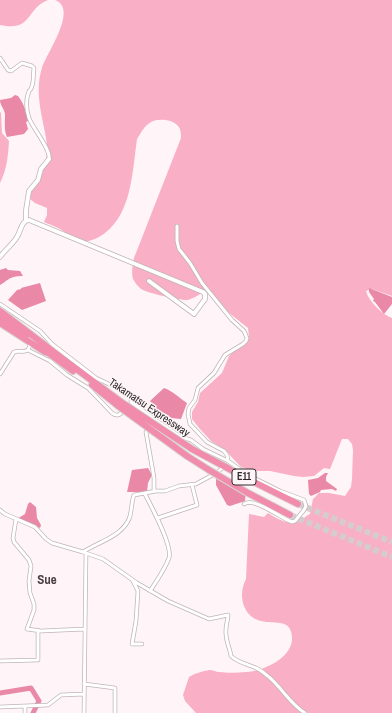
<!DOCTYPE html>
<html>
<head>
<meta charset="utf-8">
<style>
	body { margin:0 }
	canvas { display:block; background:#fff4f7 }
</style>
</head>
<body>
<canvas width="392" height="713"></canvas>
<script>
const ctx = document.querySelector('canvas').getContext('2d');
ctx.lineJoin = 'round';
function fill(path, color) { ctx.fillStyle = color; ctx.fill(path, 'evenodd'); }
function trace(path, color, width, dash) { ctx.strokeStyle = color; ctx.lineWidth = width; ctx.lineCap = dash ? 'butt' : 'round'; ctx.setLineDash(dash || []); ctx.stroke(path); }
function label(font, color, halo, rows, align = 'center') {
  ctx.font = font + ' "Archivo Narrow",sans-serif'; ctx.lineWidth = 3; ctx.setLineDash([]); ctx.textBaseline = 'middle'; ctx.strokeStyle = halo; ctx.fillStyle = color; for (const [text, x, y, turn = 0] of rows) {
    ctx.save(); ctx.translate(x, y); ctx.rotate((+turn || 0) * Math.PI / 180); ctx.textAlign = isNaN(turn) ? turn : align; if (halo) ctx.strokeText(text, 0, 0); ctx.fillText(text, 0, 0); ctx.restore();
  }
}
fill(new Path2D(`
	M0,0H48C26,8 33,32 0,25Z
	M55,0H392V296L372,289L366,291C369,302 382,314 392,318V713H196L185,701L183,695L189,677C196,673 202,671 210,670C213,670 216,672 219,672C227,673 237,673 246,672C266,671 301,654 290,629C284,615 252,633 243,603C241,595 242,587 246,579L249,514L264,517L268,513C276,518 288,526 299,521C302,520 306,516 310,514L313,499L319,493H329L345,496L351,487L352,479L353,450L352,444L348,439H342L330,469L324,468L314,476L303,477L294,476L270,471H253L241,467L225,450L211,441L200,429L192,419V412L198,402L200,393L222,373L229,356L249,337L248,328L224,309L206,290C200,294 193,299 187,300C179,300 147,293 141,289C138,286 135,283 133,279C131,272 133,264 134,258L181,138C181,134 181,129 178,126C173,119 158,118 151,122C144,126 141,133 137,139C132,173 132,218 99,237C93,240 85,243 78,242C72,241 70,237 66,233C60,228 51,225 44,222L47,215V208L35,203L30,199C31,195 31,190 33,187C34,184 38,183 39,180C42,175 46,160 47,154C48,147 46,139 45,132C41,112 35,89 42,68C46,54 79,9 55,0Z
	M0,112L1,113L2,133L9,141C8,156 7,169 0,183Z`), '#f9afc5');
fill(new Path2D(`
	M15,95L18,96C23,102 27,112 28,121L26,122L28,129L24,134L7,137C4,131 5,122 5,115C5,109 0,106 0,100L11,98Z
	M6,268L8,270L20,271L23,276C10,276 10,279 0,285V270Z
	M40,283L46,301L22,310L8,300L17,290L21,289V288Z
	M369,288L392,297V304L384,314L375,302L373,301L374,299L369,292Z
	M164,388C173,391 179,398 187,403L181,419L171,418L168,415L158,411L150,401Z
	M148,468L152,475L148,483L147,492H127L132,470Z
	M325,473H328L326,477V481L337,489L336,491L332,489L321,490L320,492L311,496L309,494L308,480L318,478Z
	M222,475L246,489L245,501L230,506L227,505L216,485V479Z
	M30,502L36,507L37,518L41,525L40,528L17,519L25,514L28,504Z`), '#e988a7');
trace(new Path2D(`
	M0,693L31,688L39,701L33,713`), '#e988a7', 5);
trace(new Path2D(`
	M298,504L392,542
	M290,515L392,557`), '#d6cccf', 6, [6, 3]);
const minor = new Path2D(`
	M0,58L8,70L11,71L22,63L32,66L34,68C33,73 34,81 32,86C32,87 30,91 29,91C25,101 26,109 29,118C33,129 51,149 49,159
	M177,226V241L179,249L183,254L190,263L202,283L232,320L244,331L247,338L246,341L243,344L225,355L214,373L198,388L195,400L189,408L188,414L190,424L207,442L224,451L227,455L228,461
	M0,304L40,331L52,344L96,378L130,394L131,398V402L154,419L181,437L191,440L203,449L228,461L248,475L280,491L304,500L306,506L304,510L295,521L292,522C280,518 255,497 244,504
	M30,345L28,350L50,361L67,375L88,388L112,413C117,417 120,415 124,410
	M0,374L14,352C19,350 23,353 28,350
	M153,421L146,432L154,478V491
	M145,494C151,506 173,546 169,558C165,569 156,582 150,591
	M0,510L5,514L35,527L46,539L52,543L83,552L103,559L137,583L168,601L209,619L228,615C228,621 225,627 226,634C226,641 230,649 231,656C238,663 248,664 256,668C261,670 265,674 269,677C282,688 290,704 305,713
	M158,518L197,505L192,485
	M16,519L13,538L14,542L29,560L31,566L29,581L30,593L34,604V610L27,629L41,631L85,629
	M83,552C98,542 121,537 129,519C132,512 131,503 134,495L156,491H165L179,486L196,484L218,472L221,469
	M133,581L138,591L136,621L132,644H142
	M0,661L38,660V630
	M84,684L115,688V713
	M25,706V713
	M0,707L48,705L61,695L84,694
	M84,713L86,553`);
const tertiary = new Path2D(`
	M26,220V210L29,191L38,180L41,169L49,159
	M0,257C5,250 12,245 17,237C21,231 21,221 29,220L203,292L205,294V299L194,314L149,281`);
const motorway = new Path2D(`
	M0,311L63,359L121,402
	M0,317L26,336
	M0,323L45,352
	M43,349L73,371
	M92,385L117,405
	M192,449L248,479L298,504
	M187,456L209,470
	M246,492L290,515`);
trace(minor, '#bfb5b8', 4.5);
trace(tertiary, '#bfb5b8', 5.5);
trace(motorway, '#d6d5d5', 8);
trace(minor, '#fff', 3);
trace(tertiary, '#fff', 4);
trace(motorway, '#f18cad', 6);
const motorwayBridge = new Path2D(`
	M121,402L192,449
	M117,405L187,456
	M209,470L246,492`);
trace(motorwayBridge, '#d6d5d5', 8, []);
trace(motorwayBridge, '#f18cad', 6);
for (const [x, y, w] of [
	[244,477,24]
]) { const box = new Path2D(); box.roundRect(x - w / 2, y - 8, w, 16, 3); ctx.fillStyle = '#fff4f7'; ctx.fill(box); trace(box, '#302d2e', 1); }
label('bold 10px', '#302d2e', null, [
	["E11",244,477]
]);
label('11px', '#302d2e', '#fff4f7', [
	["Takamatsu Expressway",149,408,34]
]);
label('bold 13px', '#4b4245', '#fff4f7', [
	["Sue",47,581]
]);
</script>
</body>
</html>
